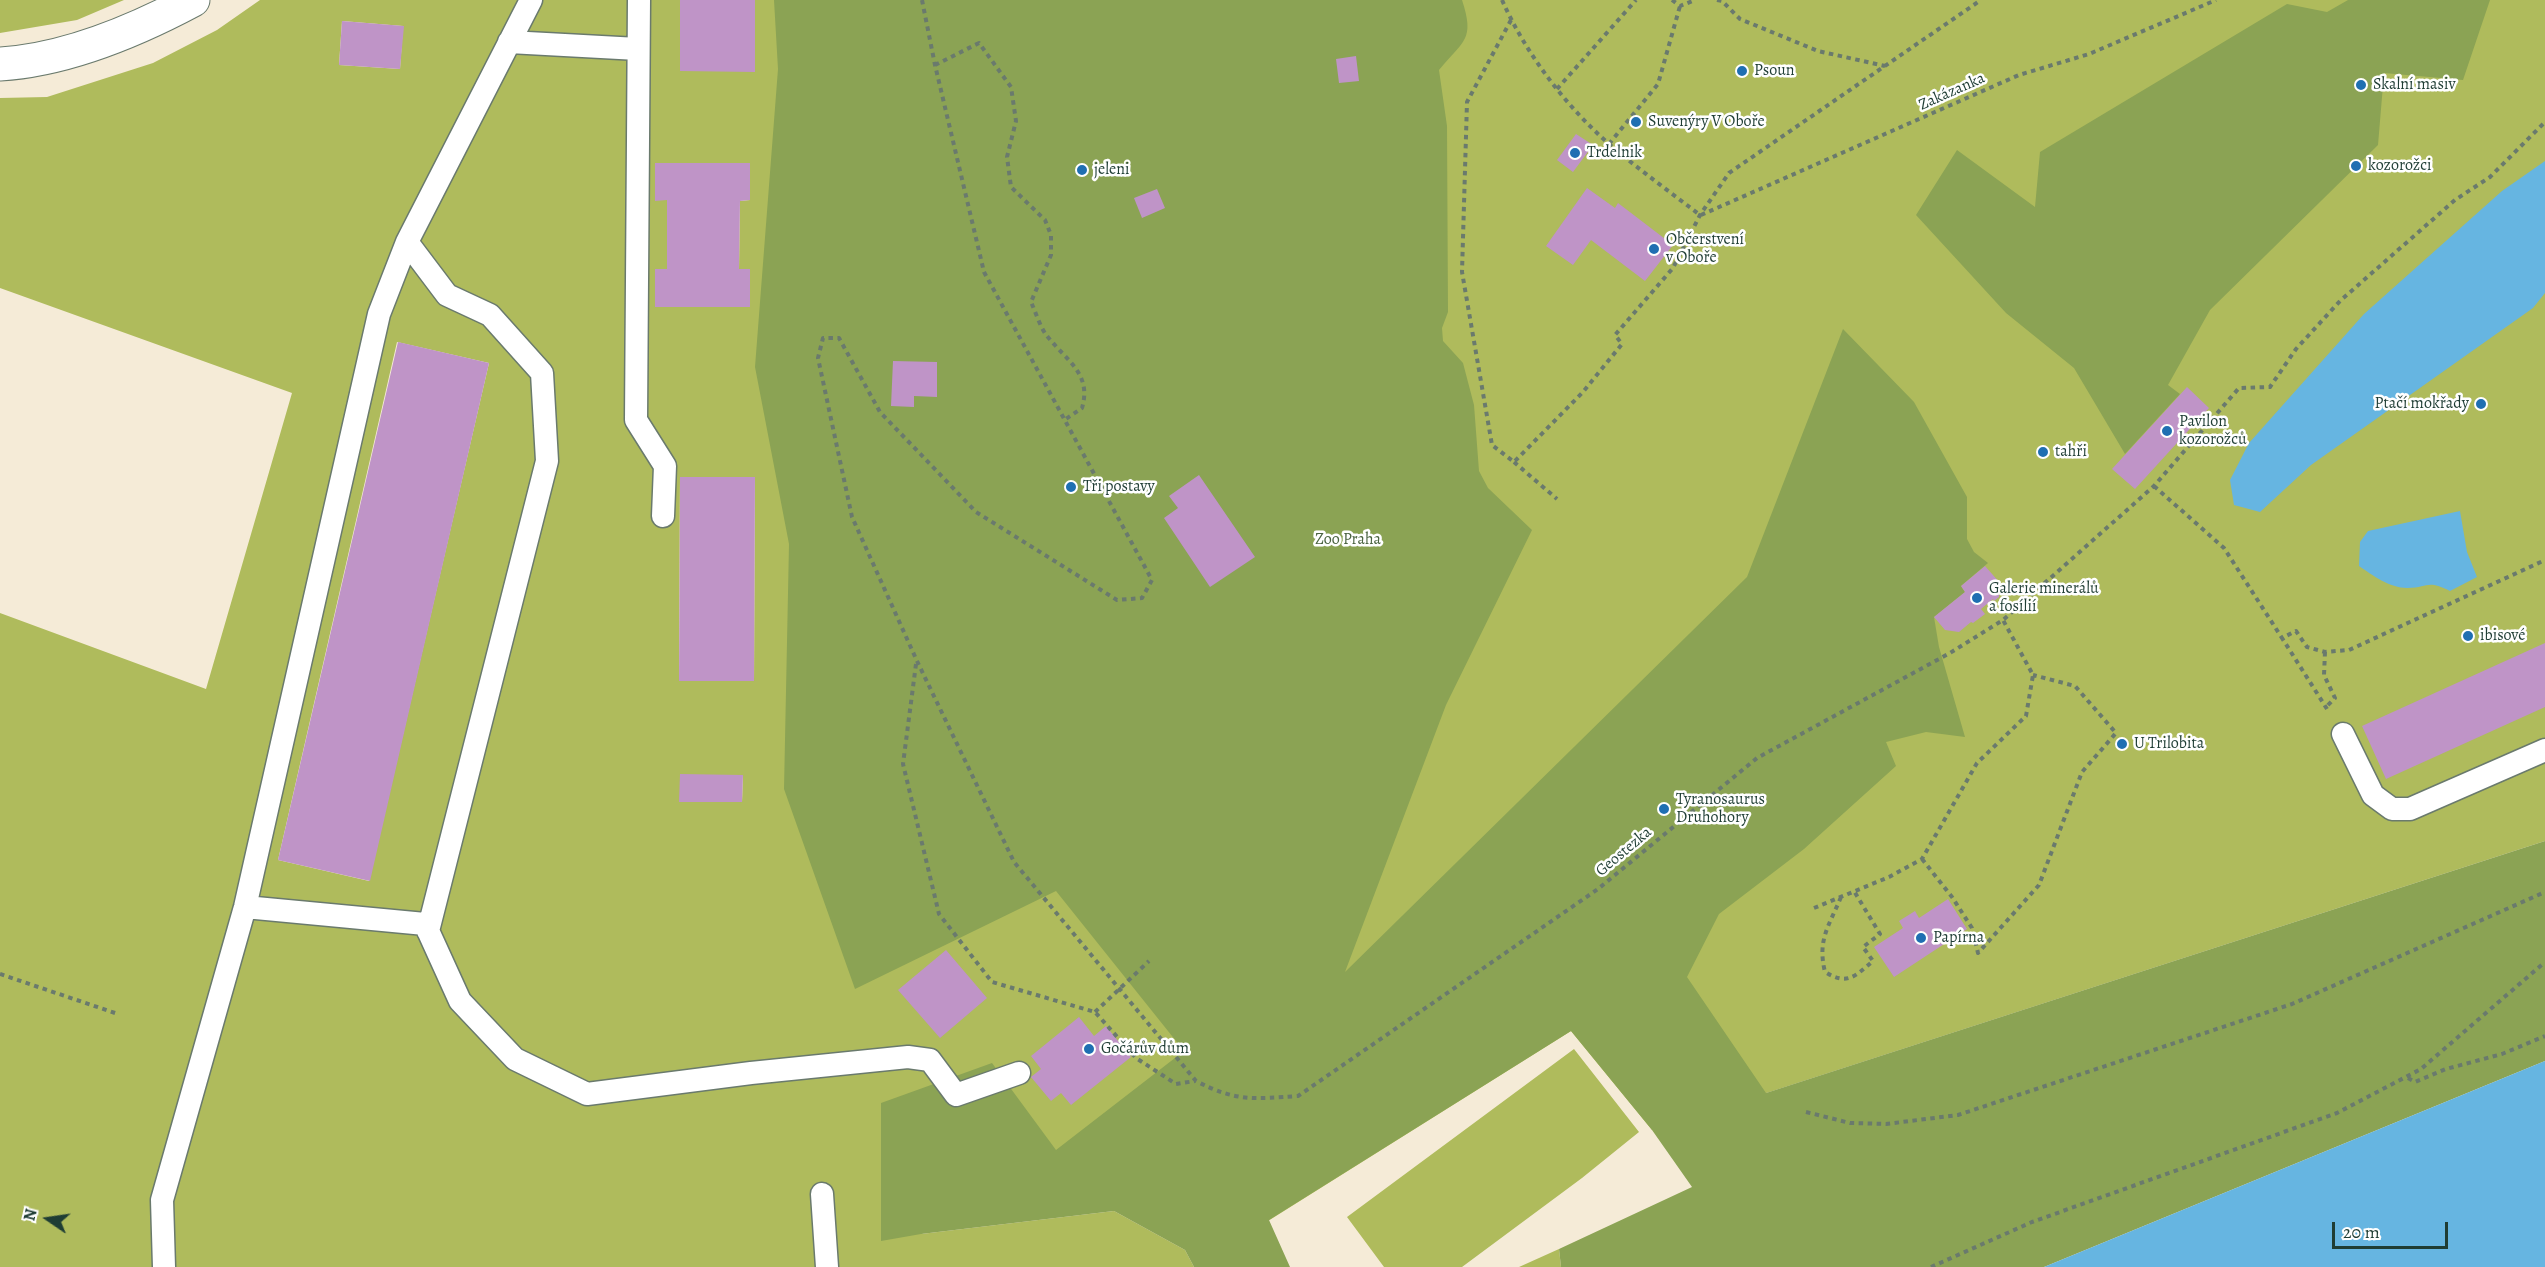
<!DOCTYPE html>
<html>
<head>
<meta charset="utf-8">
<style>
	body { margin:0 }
	#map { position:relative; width:2545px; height:1267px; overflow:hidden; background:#f5ebd7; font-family:Alegreya,serif }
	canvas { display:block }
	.north { position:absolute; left:18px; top:1189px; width:60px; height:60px; -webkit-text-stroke:4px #fff; paint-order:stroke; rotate:283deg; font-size:16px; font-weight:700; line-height:24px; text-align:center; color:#1f3d34 }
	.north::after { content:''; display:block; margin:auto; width:21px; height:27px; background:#1f3d34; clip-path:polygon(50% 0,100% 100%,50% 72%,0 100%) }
	.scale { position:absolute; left:2332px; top:1222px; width:116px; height:27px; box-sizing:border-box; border:3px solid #1f3d34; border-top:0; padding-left:8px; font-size:18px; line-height:21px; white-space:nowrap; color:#1f3d34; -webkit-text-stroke:4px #fff; paint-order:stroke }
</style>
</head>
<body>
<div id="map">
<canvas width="2545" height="1267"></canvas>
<div class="north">N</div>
<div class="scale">20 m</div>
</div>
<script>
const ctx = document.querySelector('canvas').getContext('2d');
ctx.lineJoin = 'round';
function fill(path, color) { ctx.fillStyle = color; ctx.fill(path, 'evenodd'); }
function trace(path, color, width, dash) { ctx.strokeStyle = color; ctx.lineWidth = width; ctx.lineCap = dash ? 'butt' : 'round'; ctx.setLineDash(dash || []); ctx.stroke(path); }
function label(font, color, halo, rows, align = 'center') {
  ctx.font = font + ' Alegreya,serif'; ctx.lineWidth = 5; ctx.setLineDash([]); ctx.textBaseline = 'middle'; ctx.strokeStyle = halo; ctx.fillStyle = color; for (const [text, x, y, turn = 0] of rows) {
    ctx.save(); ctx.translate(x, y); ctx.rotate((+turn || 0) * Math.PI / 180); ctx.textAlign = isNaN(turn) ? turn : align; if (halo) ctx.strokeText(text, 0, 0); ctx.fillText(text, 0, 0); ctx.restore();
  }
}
fill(new Path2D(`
	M0,0H124L77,20L0,33Z
	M260,0H2545V841L1652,1130L1571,1031L1268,1221L1216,1103L921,1234L1114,1211L1185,1250L1194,1267H0V613L206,689L292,393L0,288V98L47,97L153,63L217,30ZM342,21L403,26L400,69L339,65ZM655,163H750V200L740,201L739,269H750V307H655V269H667V200H655ZM397,342L489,363L369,881L278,860ZM680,477L755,478L754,681H679ZM743,775L742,802H680Z
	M1574,1049L1639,1132L1582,1178L1462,1267H1384L1347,1217Z
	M1559,1249L1561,1267H1519Z`), '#afbb5c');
fill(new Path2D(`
	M774,0H1462C1475,40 1464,40 1439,70L1447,126L1448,312L1442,328L1443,341L1463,363L1474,405L1479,471L1488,488L1532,530L1446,705L1345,972L1747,577L1843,329L1914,402L1967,497V539L1974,552L1988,563L1961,586L1965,592L1934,617L1939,647L1965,737L1926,732L1886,742L1896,766L1804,849L1719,914L1687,977L1766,1093L2545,841V1061L2044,1267H1561L1559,1249L1692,1187L1652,1130L1571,1031L1269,1220L1290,1267H1194L1185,1250L1114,1211L921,1234L881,1241V1103L992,1063L1056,1150L1184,1051L1056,891L855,989L784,789L789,544L755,367L778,69Z
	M2348,0H2490L2463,80L2384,73L2378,145L2210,310L2168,385L2180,394L2125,454L2074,368L2006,313L1916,215L1957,150L2035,207L2040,152L2287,4L2327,12Z`), '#8ba354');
fill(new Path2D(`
	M2545,161V293L2533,308L2311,465L2260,512L2234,505L2230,480L2249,443L2364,314L2502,191Z
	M2460,511L2467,552L2477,577L2450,591C2426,579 2429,588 2407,588C2390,588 2372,575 2359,566L2360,542L2368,531Z
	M2545,1061V1267H2044Z`), '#66b5e1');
fill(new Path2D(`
	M680,0H755V72L680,71Z
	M342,21L404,26L400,69L339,65Z
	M1356,56L1359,81L1339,83L1336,59Z
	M1576,134L1593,145L1573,172L1557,160Z
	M655,163H750V200L740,201L739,269H750V307H655V269H667V200L655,201Z
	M1587,188L1615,208L1618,203L1673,245L1645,281L1591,240L1573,265L1546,246Z
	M1157,189L1165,208L1142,218L1134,198Z
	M398,342L489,363L370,881L278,860Z
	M893,361L937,362V397L914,396V407L891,406Z
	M2187,387L2209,408L2135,489L2112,469Z
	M1199,475L1255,557L1210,587L1164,518L1178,508L1169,496Z
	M680,477H755L754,681H679Z
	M1985,566L2000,583L1999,597L1994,601L1993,599L1981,609L1985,614L1973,623L1971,622L1959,632L1945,630L1934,617L1965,592L1961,586Z
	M2545,643V707L2386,779L2362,726Z
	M680,774L743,775L742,802H679Z
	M1948,899L1967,929L1894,977L1874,947L1903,928L1899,921L1915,911L1919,918Z
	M946,950L987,998L940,1038L898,990Z
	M1079,1017L1094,1036L1106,1026L1131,1057L1071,1105L1061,1093L1051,1101L1031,1077L1041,1069L1031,1056Z`), '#bf94c7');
const service = new Path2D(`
	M639,0L636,420L665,466L663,516
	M509,42L638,49
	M407,242L447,295L490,315L542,373L547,461L428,931
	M2343,734L2373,795L2392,809H2410L2545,750
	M245,907L425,924L460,1001L515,1059L587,1094L751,1073L908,1057L930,1060L956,1095L1019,1073
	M822,1194L827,1267
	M164,1267L162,1200L245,907L379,314L407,242L531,0`);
const minor = new Path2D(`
	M0,64C67,60 135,31 193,0`);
trace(service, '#6a7a6d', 25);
trace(minor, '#6a7a6d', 35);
trace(new Path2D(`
	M922,0L935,65L984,272L1152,580L1142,598L1117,600L976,512L880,412L839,338H823L818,358L852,517L917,661L1014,862L1196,1081C1237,1102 1253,1099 1298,1096L1598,889L1757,758L1950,653L2003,620L2154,486L2239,388L2270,387L2296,349L2340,301L2455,200L2490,177L2545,122
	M1502,0C1526,54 1565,105 1609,144C1638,169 1670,192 1700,215
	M1672,0L1680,6L1695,0
	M1717,0L1722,1L1740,19L1818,51L1885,66
	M1511,20L1467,102L1462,272L1492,445L1514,462L1583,392L1622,344L1615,335L1673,268L1700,215L1729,173L1981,0
	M935,65L979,43L1011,87L1016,121L1007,157L1011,187L1045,220L1051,235V255L1031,302C1036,313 1040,327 1047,336C1067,361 1092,374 1082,408L1063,421
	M1557,89L1636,0
	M1609,144L1658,84L1680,6
	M1701,215L2019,75L2089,54L2216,0
	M1514,462L1557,499
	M2154,486L2224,548L2282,638
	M2325,652L2324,675L2335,698L2327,706
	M916,664L903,764L939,914L992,982L1095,1012L1136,1058L1176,1084L1195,1081
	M2327,709L2282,638L2296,631L2307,647L2325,652L2349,650L2545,560
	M1922,859L1952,897L1972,928L1978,953L2039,885L2082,772L2116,733L2075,686L2033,675
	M1841,897C1829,926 1817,940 1825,972C1848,986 1855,976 1873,961L1863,947L1880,934L1854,891
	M1814,908L1889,877L1922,859L1977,763L2026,716L2033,675L2003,620
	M0,974L118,1014
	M1095,1012L1149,961
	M2408,1078L2415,1082L2446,1069L2502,1054L2545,1036
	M1806,1112L1850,1123L1886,1124L1958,1115L2292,1004L2545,892
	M1931,1267L2032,1222L2337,1113L2421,1069L2545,962`), '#6a7a6d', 4, [4.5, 4.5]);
trace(service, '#fff', 22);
trace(minor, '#fff', 33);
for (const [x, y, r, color] of [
	[1742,71,6,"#1f6fb2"],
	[2361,85,6,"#1f6fb2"],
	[1636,122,6,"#1f6fb2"],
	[1575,153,6,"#1f6fb2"],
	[2356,166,6,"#1f6fb2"],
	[1082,170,6,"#1f6fb2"],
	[1654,249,6,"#1f6fb2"],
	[2481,404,6,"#1f6fb2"],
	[2167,431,6,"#1f6fb2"],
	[2043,452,6,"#1f6fb2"],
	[1071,487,6,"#1f6fb2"],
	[1977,598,6,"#1f6fb2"],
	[2468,636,6,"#1f6fb2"],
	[2122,744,6,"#1f6fb2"],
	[1664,809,6,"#1f6fb2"],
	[1921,938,6,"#1f6fb2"],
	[1089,1049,6,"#1f6fb2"]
]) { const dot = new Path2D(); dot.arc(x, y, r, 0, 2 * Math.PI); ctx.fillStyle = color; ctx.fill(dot); trace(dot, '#fff', 2); }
label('16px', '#1f3d34', '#fff', [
	["Psoun",1754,71],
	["Skalní masiv",2373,85],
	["Suvenýry V Oboře",1648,122],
	["Trdelnik",1587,153],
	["kozorožci",2368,166],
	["jeleni",1094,170],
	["Občerstvení",1666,240],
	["v Oboře",1666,258],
	["Ptačí mokřady",2469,404,"right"],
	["Pavilon",2179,422],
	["kozorožců",2179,440],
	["tahři",2055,452],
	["Tři postavy",1083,487],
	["Galerie minerálů",1989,589],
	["a fosílií",1989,607],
	["ibisové",2480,636],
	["U Trilobita",2134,744],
	["Tyranosaurus",1676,800],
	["Druhohory",1676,818],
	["Papírna",1933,938],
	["Gočárův dům",1101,1049]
], 'left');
label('16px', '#1f3d34', '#fff', [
	["Zakázanka",1952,92,-24],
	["Geostezka",1624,852,-40]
]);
label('16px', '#4a6340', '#fff', [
	["Zoo Praha",1348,540]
]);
</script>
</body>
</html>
